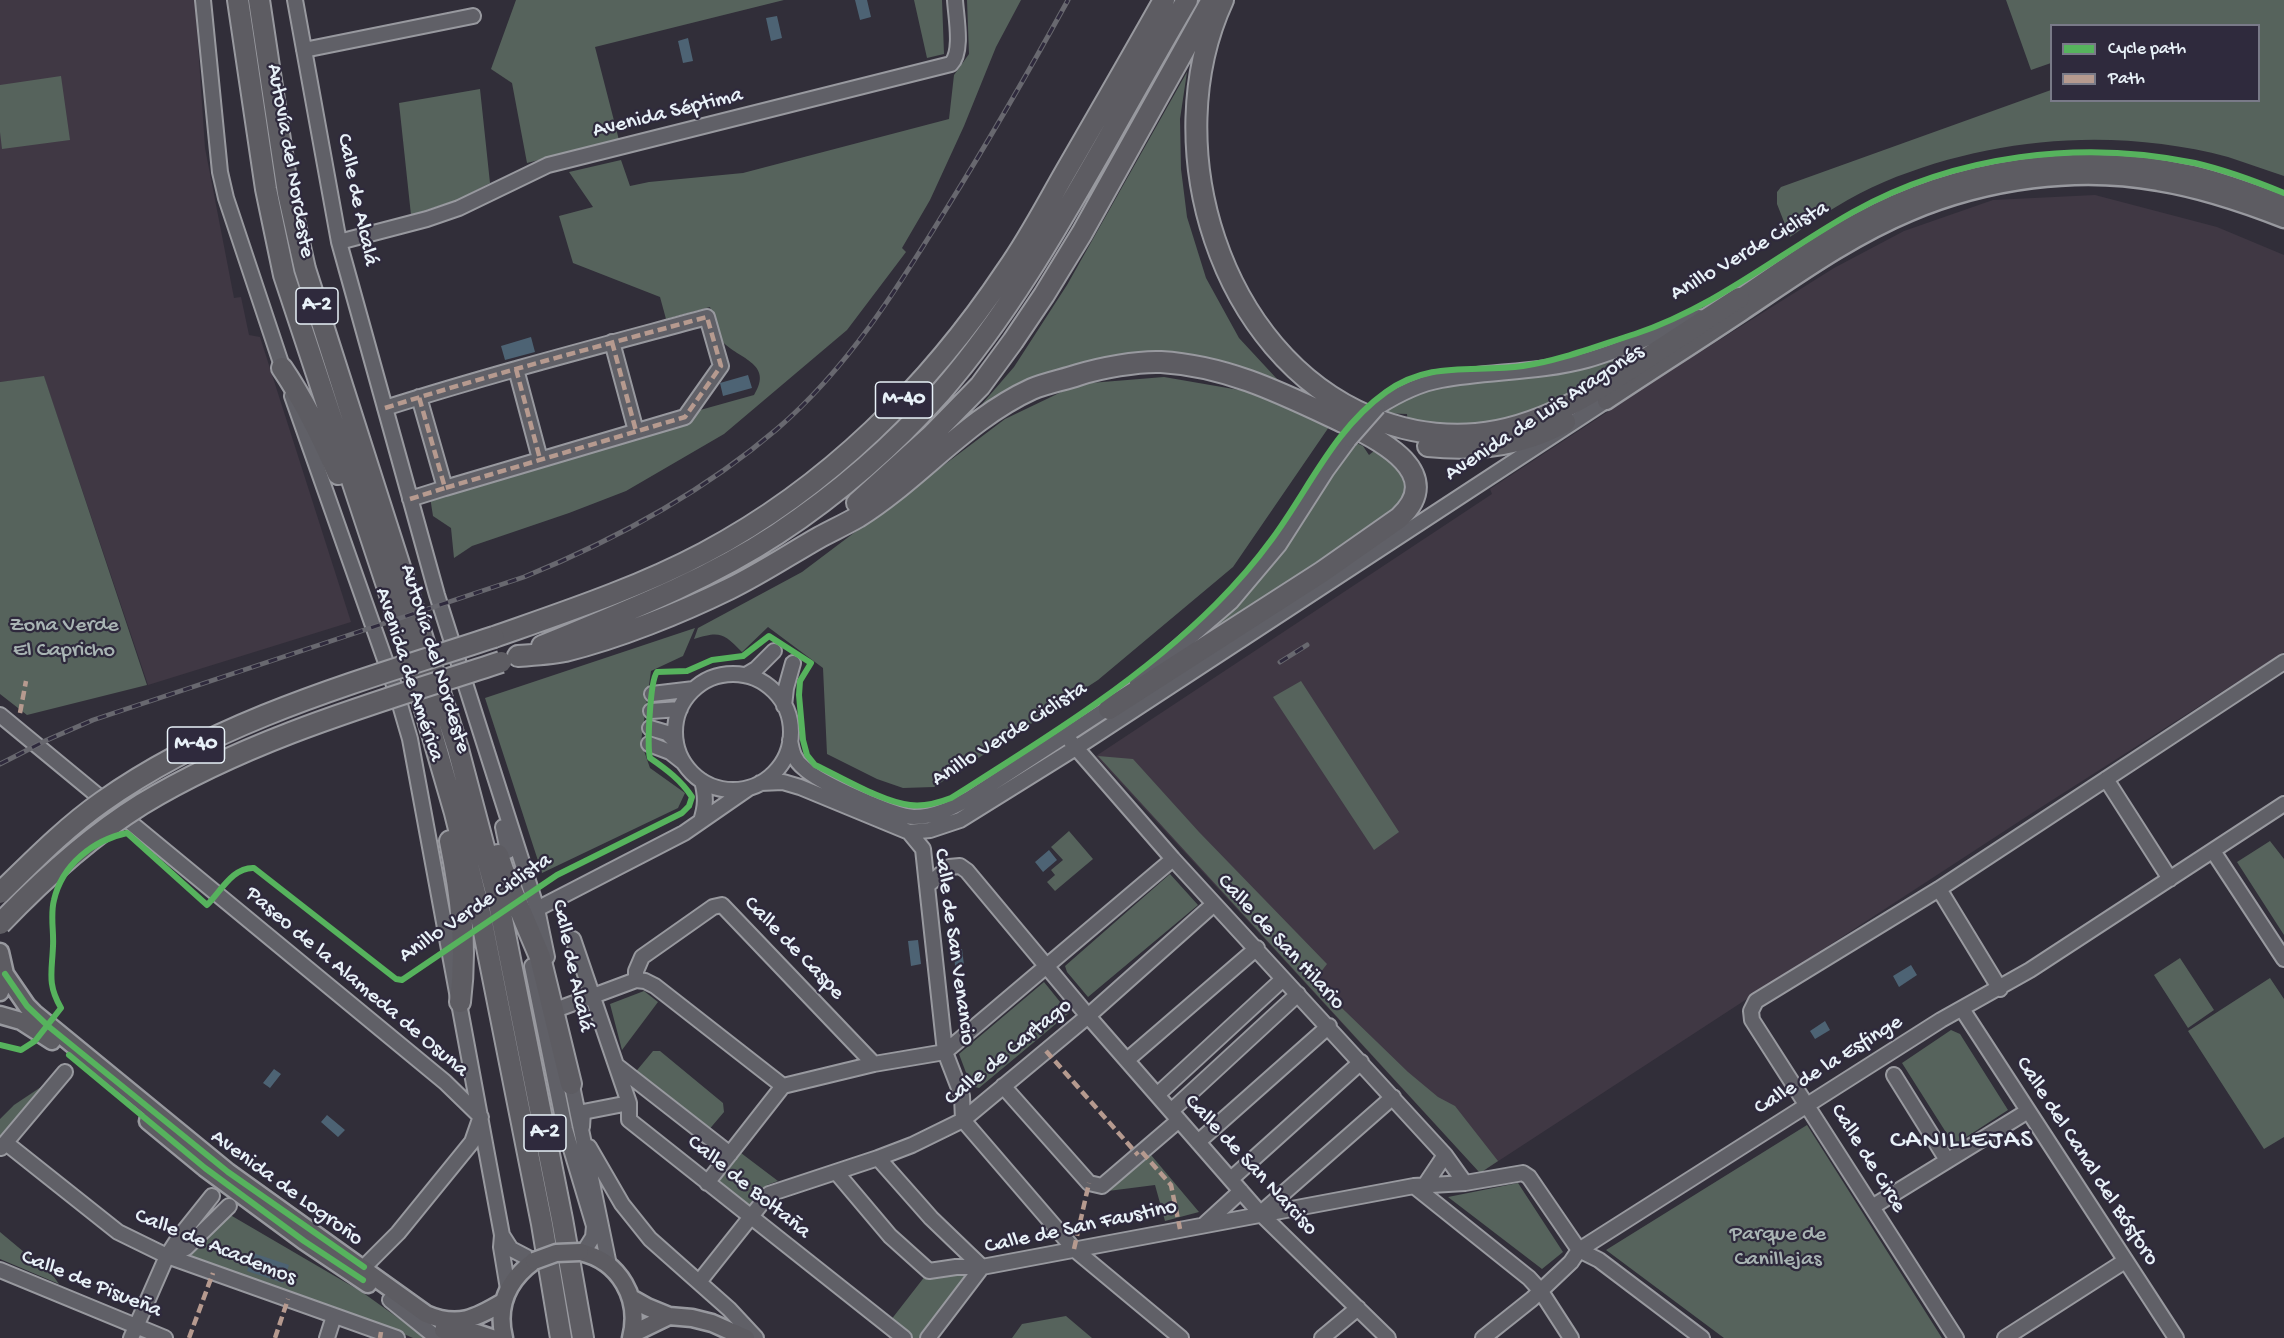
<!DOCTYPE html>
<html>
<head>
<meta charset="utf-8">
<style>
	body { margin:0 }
	#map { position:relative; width:2284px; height:1338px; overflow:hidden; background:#312e39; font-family:"Gochi Hand",sans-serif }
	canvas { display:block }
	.legend { position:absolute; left:2050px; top:24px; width:210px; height:78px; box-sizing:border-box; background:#2f2a3d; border:2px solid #797a88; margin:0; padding:8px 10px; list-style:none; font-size:18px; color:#e8f1f8 }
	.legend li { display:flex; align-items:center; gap:12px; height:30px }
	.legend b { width:30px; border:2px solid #797a88 }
</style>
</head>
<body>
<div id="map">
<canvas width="2284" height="1338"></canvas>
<ul class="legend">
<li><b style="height:8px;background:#56b35d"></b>Cycle path</li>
<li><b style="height:8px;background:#b69a8f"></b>Path</li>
</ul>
</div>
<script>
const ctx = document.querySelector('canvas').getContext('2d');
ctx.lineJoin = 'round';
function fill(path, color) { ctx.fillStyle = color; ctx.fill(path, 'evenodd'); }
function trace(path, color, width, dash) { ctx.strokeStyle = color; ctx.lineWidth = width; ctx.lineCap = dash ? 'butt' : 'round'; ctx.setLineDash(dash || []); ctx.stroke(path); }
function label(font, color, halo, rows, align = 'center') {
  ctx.font = font + ' "Gochi Hand",sans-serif'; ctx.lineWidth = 4.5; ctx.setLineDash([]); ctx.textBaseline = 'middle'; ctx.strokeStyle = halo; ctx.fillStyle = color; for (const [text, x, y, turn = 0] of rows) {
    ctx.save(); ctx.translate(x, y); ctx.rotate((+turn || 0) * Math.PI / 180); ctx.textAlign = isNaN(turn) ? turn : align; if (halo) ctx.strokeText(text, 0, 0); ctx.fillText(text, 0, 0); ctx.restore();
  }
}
fill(new Path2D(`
	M0,0H195L205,148L234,298L241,297L249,335L260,337L351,622L148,685L44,377L0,382Z
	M2095,195L2217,227L2284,255V652L2029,815L1480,1173L1096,756L1492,494L1490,489L1673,369L1834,268L1904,231L1993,200Z`), '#403844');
fill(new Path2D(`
	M516,0H784L595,47L619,140L527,163L512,83L491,69Z
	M914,0H942L944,54L927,58Z
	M967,0H1021L996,47L964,126L930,200L902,248L906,252L847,330L724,434L626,491L569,513L472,546L454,558L451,528L433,516L430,497L693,412L754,395C775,362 736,359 720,339C715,331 713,316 710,307L666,319L660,297L573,263L559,216L593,207L569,172L621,160L630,186L649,182L743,173L949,119L954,75L969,54Z
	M2006,0H2284V176C2265,170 2247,163 2228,157C2114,127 1992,137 1884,182C1851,196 1820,216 1790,237L1777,204V192L1781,187L2051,90L2052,100H2258V26H2052L2051,63L2031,70Z
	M1187,72L1180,119L1181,169L1187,217L1206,278L1239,338L1290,393L1228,364L1169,355L1077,365L1034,378L976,411L1014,367L1067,285Z
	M61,76L70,140L2,149L0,132V85Z
	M480,89L490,183L457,200L411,215L399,103Z
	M1668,335L1567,400L1490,427L1408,425L1407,414L1379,413L1429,385L1511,378Z
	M44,376L147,685L27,715L0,694V382Z
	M1164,377L1245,391L1331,424L1233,567L1098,680L934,787L903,788L877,779L827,754L823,668L768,627L742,652C723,633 720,631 694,639L698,628L802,572L1005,419L1078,384Z
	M1352,441L1363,446L1369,455L1374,451L1387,456L1407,477L1403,508L1177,655L1207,629Z
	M695,628L683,656L651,671L641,742L650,768L685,793L678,808L542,873L485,698Z
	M1301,681L1399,832L1374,850L1273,697Z
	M1098,756L1133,759L1199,832L1327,964L1314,981L1408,1072L1438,1097L1455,1106L1498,1161L1480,1173Z
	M1069,831L1093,859L1055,891L1047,882L1055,875L1051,870L1063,860L1051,847Z
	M2270,841L2284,859V935L2237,862Z
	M1170,874L1198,905L1088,997L1067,972L1065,966Z
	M2180,958L2214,1010L2188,1028L2154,975Z
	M2270,978L2284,999V1137L2264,1149L2188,1031Z
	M1044,982L1069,1013L979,1088L971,1086L959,1054Z
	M644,991L658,1002L622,1050L610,1004Z
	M1951,1030L1960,1034L2008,1110L1954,1145L1902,1063Z
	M653,1051H660L723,1103L724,1112L707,1132L633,1075Z
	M47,1083L0,1139V1119L14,1105Z
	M1807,1125L1942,1338H1724L1606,1250Z
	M741,1153L778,1181L767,1185L751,1207L721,1186L720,1180Z
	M1151,1155L1199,1212L1165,1221L1155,1185L1108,1191Z
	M1518,1183L1563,1252L1542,1269L1448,1197Z
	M225,1216H232L362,1292L426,1338H413L371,1320L195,1258L192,1256V1249Z
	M0,1232L54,1277L59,1284L0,1259Z
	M982,1267L928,1338H904L887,1325L929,1271Z
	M1066,1316L1092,1338H1012L1022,1324Z`), '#56635c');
fill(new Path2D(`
	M855,0H867L871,17L860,20Z
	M777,16L782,38L771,41L766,18Z
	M688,38L693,61L683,63L678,41Z
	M531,337L535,352L505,360L501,346Z
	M748,375L752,388L723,396L720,383Z
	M1049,850L1057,860L1043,872L1035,862Z
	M918,940L921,964L911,966L908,941Z
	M962,949L964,965L955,966L954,950Z
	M1911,965L1917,975L1899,987L1893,976Z
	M1825,1021L1830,1030L1815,1039L1810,1031Z
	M274,1069L281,1074L270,1088L263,1083Z
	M327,1115L345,1130L338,1137L321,1122Z
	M253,1253L289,1265L283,1283L247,1271Z`), '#4d6374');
const minor = new Path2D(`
	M203,0L220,172L226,198L285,375
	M295,0L339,242L437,595L537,909L547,957
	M304,50L473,16
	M339,242L427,219L459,208L548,165L951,64C963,52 956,17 955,0
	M612,342L636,431
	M516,369L540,459
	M292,396L396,691L410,739L502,1235L511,1249L534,1261
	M1378,407C1397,395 1418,384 1441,380C1489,371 1539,373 1587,360C1625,349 1662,332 1699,317
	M385,408C492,374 600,346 707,317L721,366L685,417L445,488L419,397
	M410,499L445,488
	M675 732a58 58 0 1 1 116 0a58 58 0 1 1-116 0Z
	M746,675L756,669L774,651
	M1137,683L1231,602L1279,545L1327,470L1349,440
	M652,694L694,689
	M784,706L786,688L793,663
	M651,711L680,709
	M0,715L445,1082L481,1117
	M650,728L667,733L676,742
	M790,740C792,752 794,760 804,768C818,782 895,817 914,817C935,817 952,808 970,798L1114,704
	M1071,742L1173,859L1445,1155L1465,1183
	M649,744L670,752L684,763
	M2106,779L2170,879
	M760,783L783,782L800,787L909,832L930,830L960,820L1082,744L1606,401
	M701,821C706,806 706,796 702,781
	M503,827L508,851
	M909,832L923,849L945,1052L962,1096L963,1120L1074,1249L1181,1338
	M2213,851L2284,959
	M928,885L949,867L960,866L967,871L1088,1016L1260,1213L1388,1338
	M1939,889L2000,989
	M537,909L684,833L749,788
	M573,939L629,1103
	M532,966L565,1129L594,1226L593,1237L583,1253
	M636,980V971L642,957L713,907L722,905L874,1064
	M558,1009L636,980L645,981L655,986L783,1086L874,1064L945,1052
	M1962,1009L2176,1338
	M945,1052L1173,859
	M1127,1060L1257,948
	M616,1065L730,1154
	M1894,1075L1947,1160
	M570,1076L609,1265
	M1003,1086L1089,1183L1102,1186L1179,1120
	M1157,1095L1283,979
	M1171,1111L1298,994
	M582,1127L583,1112L629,1103V1120L904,1338
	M1198,1142L1329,1026
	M6,1143L118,1232L167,1256L397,1338
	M589,1147L622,1204L650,1239L729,1309L756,1338
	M1,1148L65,1072
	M878,1158L931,1218L982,1267
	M836,1172L890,1236L929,1271L956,1267H982L1414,1186L1465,1183L1523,1173L1529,1177L1579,1250L1599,1260L1702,1338
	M1231,1179L1361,1062
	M707,1183L783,1086
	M1425,1185L1445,1155
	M1414,1186L1529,1278L1540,1290L1571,1338
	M1872,1207L2028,1111
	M1262,1212L1393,1097
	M1205,1224L1241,1191
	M502,1235L501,1247L508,1289
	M167,1256L186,1248L229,1206
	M0,1270L165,1338
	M363,1278L364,1267L398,1233L472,1142L480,1119
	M699,1282L769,1194L878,1158L912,1145L963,1120L1088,1016L1214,904
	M390,1300L437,1338
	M131,1338L167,1256L180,1236L212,1196
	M327,1338L334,1316
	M928,1338L982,1267
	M1322,1338L1358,1308
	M1483,1338L1532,1299L1571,1262L1579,1250L1941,1020L2030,970L2284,804
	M1956,1338L1752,1020L1751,1011L1756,1001L1939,889L2284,662
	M2005,1338L2125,1261`);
const major = new Path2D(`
	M1739,298C1778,272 1816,244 1857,222C1958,166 2081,149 2193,174C2224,181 2255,193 2284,204
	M1606,401C1651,371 1697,342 1742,312C1796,276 1850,237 1910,212C1986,180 2077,167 2158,182C2202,189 2243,203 2284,219
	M0,952L5,974L0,992
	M5,974L27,1006L34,1013L228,1172L426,1314C458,1328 476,1318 503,1302
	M0,1015L21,1021L52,1041
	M148,1121L205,1168L304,1241L368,1284
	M580,1252C620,1261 641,1299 631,1338
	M631,1298L647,1307L669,1316L692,1318L712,1323L746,1338
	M443,1330L477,1333L492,1338
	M632,1334L669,1316
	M504,1338C496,1306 508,1280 534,1261`);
const highway = new Path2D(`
	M238,0L266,189L284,275L403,634L455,813L481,917L542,1224L561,1338
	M259,0L288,193L305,269L458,749L499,904L562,1219L583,1338
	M1223,0C1156,145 1219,354 1370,417C1404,431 1440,437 1476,434C1540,428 1592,394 1644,360C1676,339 1707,319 1739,298
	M282,368C305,402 322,437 338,474
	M1428,446C1475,451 1522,446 1565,422
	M857,503L931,436L980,386L1013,341L1044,295L1082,233L1212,0
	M494,637C565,612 638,588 704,553C827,488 930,386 1007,270C1029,239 1047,204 1066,171C1099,114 1132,57 1164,0
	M542,646C622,613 704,582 777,534C836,495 894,445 941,392C1006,317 1056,230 1105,144C1132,96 1159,48 1187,0
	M518,656C534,655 550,654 565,651C618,638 680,613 729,589C760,574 790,554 820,537C833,530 846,524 858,517C919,479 966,419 1032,389C1046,383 1063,380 1078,375C1100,368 1138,361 1161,362C1229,366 1285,395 1345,423C1381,440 1447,474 1399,518L1322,572L1109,709
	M450,841C461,895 467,947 460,1002
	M498,855L503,870L540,957L571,1084`);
trace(minor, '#98999f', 18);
trace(major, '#98999f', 21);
trace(highway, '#98999f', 24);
trace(minor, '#606067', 14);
trace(major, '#5d5c62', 16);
trace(highway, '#5d5c62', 20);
const rail = new Path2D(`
	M1280,662L1307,645
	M0,764L47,740L93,720L524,577C615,540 702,493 777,429C848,368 897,289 945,211C988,142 1029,71 1068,0`);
trace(rail, '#68686f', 5);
trace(rail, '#2f2a3d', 3, [9]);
const minorBridge = new Path2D(`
	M1349,440L1378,407`);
const majorBridge = new Path2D(`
	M534,1261L556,1253L580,1252`);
const highwayBridge = new Path2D(`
	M0,893C32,862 65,828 102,802C219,719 360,681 494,637
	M0,924C43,879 89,837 142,804C253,737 379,702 501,662`);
trace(minorBridge, '#98999f', 18, []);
trace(majorBridge, '#98999f', 21, []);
trace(highwayBridge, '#98999f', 24, []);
trace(minorBridge, '#606067', 14);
trace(majorBridge, '#5d5c62', 16);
trace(highwayBridge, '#5d5c62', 20);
trace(new Path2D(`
	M612,342L636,431
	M516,369L540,459
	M385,408C492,374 600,346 707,317L721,366L685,417L445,488L419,397
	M410,499L445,488
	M20,713L26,681
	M1046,1051L1138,1155
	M1142,1152L1171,1185L1180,1229
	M1074,1249L1089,1183
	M189,1338L213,1273
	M275,1338L288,1299
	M380,1338L381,1332`), '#b69a8f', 4.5, [9, 4.5]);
trace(new Path2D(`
	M5,974L27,1006L48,1026L228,1172L364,1267
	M0,1045L21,1050L35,1041L61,1008C47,984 52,972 53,946C54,931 50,915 54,900C62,865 93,840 127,833L207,905C221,891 233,867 254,868L396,979L402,980L557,875L682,813L689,806L692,797C681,780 666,769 650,758C647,746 650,681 657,672L687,671L712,660L743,656L769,636L811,663L800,681L799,695L803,740L807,755L815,765C841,777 882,802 910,805C924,807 938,803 951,798C1043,740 1138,682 1216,604C1235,585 1256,561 1272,539C1309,489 1334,429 1386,392C1430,360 1474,373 1523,366C1559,361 1600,345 1635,334C1716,307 1780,253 1853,212C1955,155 2081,139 2195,163C2225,170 2255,181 2284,193
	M69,1055L205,1168L304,1241L363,1280`), '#56b35d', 6);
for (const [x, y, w] of [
	[317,306,42],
	[904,400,57],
	[196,745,57],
	[545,1133,42]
]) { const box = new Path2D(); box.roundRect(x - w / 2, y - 18, w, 36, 4.5); ctx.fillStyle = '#2f2a3d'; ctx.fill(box); trace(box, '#e8f1f8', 1.5); }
label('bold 21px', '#e8f1f8', null, [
	["A-2",317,306],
	["M-40",904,400],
	["M-40",196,745],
	["A-2",545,1133]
]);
label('22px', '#e8f1f8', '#2f2a3d', [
	["Avenida Séptima",668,114,-14],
	["Autovía del Nordeste",289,161,80],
	["Calle de Alcalá",356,200,78],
	["Anillo Verde Ciclista",1750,252,-30],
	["Avenida de Luis Aragonés",1545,414,-33],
	["Autovía del Nordeste",434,659,73],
	["Avenida de América",408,675,72],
	["Anillo Verde Ciclista",1010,735,-32],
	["Anillo Verde Ciclista",476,909,-34],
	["Calle de San Hilario",1280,943,47],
	["Calle de San Venancio",953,947,82],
	["Calle de Caspe",793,949,46],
	["Calle de Alcalá",571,966,78],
	["Paseo de la Alameda de Osuna",356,983,40],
	["Calle de Cartago",1009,1053,-39],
	["Calle de la Esfinge",1829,1066,-32],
	["Calle de Circe",1867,1159,58],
	["Calle del Canal del Bósforo",2086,1162,57],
	["Calle de San Narciso",1250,1166,47],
	["Calle de Boltaña",748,1188,39],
	["Avenida de Logroño",286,1189,36],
	["Calle de San Faustino",1081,1228,-12],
	["Calle de Academos",215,1248,22],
	["Calle de Pisueña",91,1285,22]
]);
label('22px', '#a9b5b4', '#2f2a3d', [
	["Zona Verde",64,627],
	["El Capricho",64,652],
	["Parque de",1778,1236],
	["Canillejas",1778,1261]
]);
ctx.letterSpacing = '1.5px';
label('26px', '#e8f1f8', '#2f2a3d', [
	["CANILLEJAS",1962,1142]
]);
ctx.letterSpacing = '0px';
</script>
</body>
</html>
